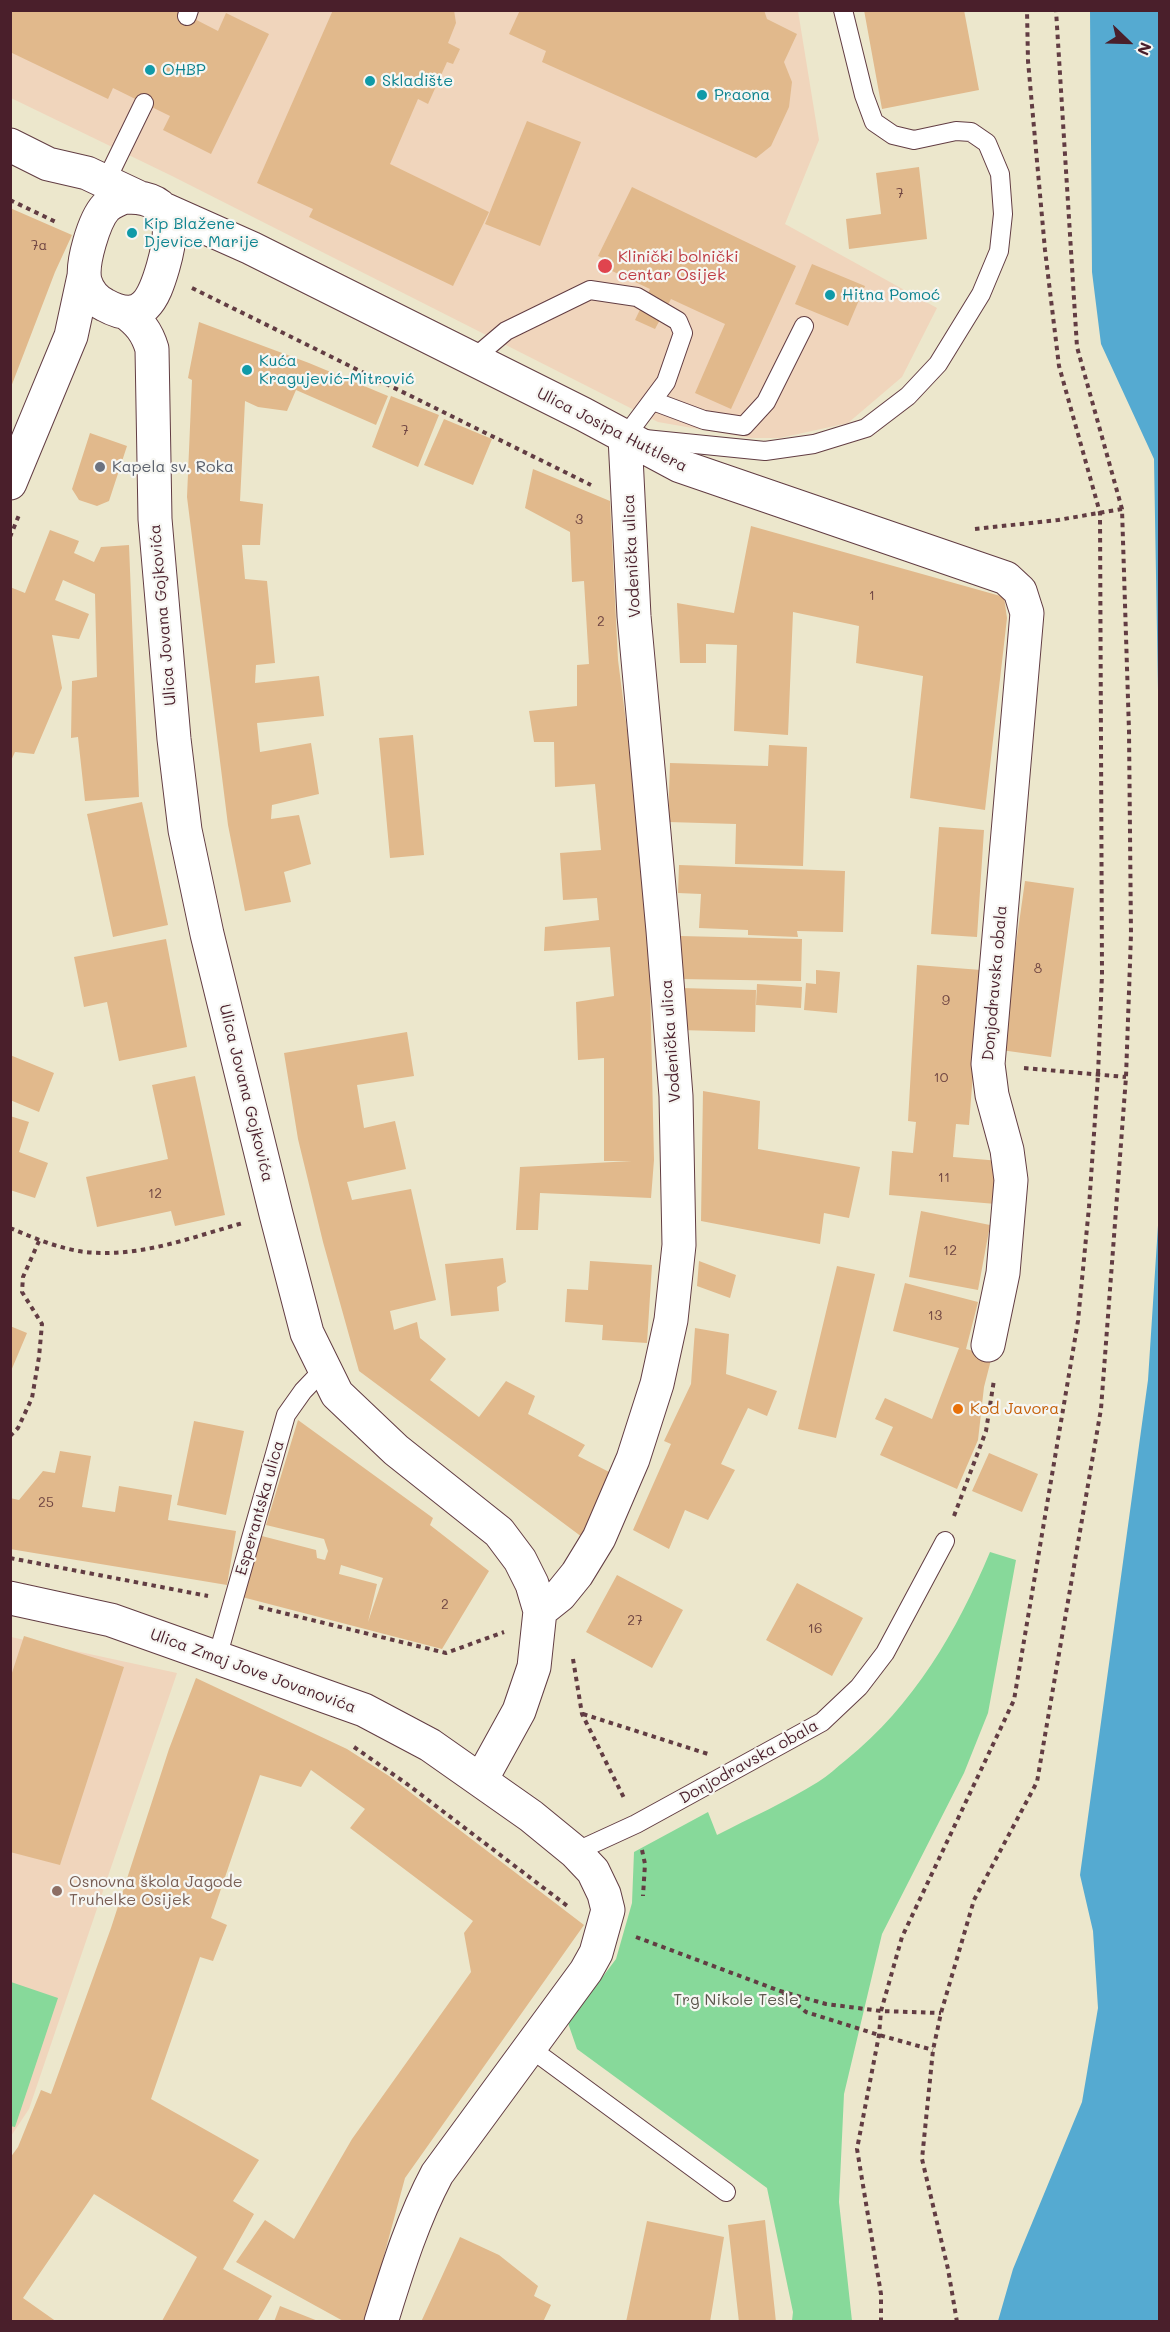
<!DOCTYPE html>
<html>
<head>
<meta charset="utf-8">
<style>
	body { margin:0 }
	#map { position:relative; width:1170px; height:2332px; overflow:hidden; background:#ece7cc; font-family:Mali,sans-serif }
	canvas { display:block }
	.frame { position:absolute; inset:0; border:12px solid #4a1f2b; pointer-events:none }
	.north { position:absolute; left:1098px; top:12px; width:60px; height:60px; -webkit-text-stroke:4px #f6f6f2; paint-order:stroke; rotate:113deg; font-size:16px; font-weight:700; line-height:24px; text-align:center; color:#4a1f2b }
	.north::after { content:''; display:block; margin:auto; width:21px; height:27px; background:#4a1f2b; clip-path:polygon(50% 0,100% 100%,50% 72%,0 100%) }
</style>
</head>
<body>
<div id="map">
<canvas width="1170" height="2332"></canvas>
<div class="frame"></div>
<div class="north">N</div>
</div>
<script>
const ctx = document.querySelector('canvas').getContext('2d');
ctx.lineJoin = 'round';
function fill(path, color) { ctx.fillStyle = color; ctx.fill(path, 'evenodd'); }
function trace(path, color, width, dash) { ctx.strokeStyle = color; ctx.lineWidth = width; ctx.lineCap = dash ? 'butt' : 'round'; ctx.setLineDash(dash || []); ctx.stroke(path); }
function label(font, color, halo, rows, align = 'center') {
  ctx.font = font + ' Mali,sans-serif'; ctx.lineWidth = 4.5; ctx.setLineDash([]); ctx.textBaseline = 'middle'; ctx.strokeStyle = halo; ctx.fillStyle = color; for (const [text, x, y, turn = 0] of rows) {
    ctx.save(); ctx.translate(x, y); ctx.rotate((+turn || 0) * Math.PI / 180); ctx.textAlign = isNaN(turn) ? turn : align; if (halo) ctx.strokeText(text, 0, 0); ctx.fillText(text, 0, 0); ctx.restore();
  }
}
fill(new Path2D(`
	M10,11H798L819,140L785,224L937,308L902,377L848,423L780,438H750L658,422L172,176L11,98Z
	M11,1637L177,1673L29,2109L11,2136Z`), '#f0d5bc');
fill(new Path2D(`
	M990,1552L1016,1560L988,1713L964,1773L882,1934L844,2094L839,2202L852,2321H792L793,2312L767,2188L577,2049L568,2023L616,1959L632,1903L634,1852L708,1812L717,1835C750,1818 786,1802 818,1782C828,1776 837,1767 846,1760C914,1705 957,1631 990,1552Z
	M11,1982L58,1998L15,2127L10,2126Z`), '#87d99a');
fill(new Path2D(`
	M1090,11H1159V748L1154,459L1101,344L1092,272Z
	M1159,1210V2321H998L1013,2269L1082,2102L1098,2008L1093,1931L1080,1875L1148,1380Z`), '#55aad1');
fill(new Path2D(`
	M10,10H177L218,31L226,13L269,34L211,154L163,130L170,116L113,88L108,99L10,52Z
	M333,10H454L456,23L448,43L460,49L453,64L447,62L428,104L418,99L390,164L489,212L453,286L309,217L313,209L257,183Z
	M520,10H764L767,19L797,34L784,62L792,82L789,107L771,146L756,158L542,62L546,51L509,34Z
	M864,10H964L979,90L882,109Z
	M527,121L581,142L540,246L485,224Z
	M919,167L927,239L849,249L846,219L881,214L876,173Z
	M632,187L796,266L731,409L695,393L725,324L671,299L655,329L635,320L650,289L610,270L614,263L598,256Z
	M10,208L72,235L55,272L11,387Z
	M812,264L865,286L848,326L795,304Z
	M199,322L309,363L388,396L376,425L296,390L287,411L258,407L245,401L240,501L263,504L260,545H242L245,579L267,581L275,663L256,665L255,683L319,676L324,716L257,723L260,752L311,743L319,794L272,805L271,819L299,815L311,864L284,872L291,902L245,911L228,825L187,497L192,380L188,378Z
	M391,396L439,415L418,467L372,447Z
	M444,419L492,439L473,485L424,465Z
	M90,433L127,446L109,501L97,506L79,500L72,489Z
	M533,469L610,501L618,660L648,892L654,1160L651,1198L540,1193L538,1230H516L520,1167L632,1161H604V1058L578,1060L576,1002L614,996L610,947L544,951L545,927L599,920L597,898L563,900L560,853L601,850L595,784L555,787L554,742H534L529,711L577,706V665L589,664L584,581L572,582L570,532L525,508Z
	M751,526L1004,597L1007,618L985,810L910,798L923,676L856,663L859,626L793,612L788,735L734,731L737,645L706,644V663H680L677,603L734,613Z
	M50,530L79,541L74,553L94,562L101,547L129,545L139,797L85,801L78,737L71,738L72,681L97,677L95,594L63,580L55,600L89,614L79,639L52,635L62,688L34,754L15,752L10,763V587L25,593Z
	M413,735L424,855L390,858L379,738Z
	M769,745L807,747L803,866L735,864L736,824L668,822L670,763L768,766Z
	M142,802L168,925L113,937L87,814Z
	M939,827L984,830L977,937L931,934Z
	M679,865L845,871L843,932L797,931L798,937L748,935V930L699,928L701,894L678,893Z
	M1025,881L1074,888L1051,1057L1001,1050Z
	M680,936L802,939L801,981L679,979Z
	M166,939L187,1047L119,1061L107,1002L84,1007L74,957Z
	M917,965L981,970L969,1125L956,1124L953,1157L1000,1161L996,1204L889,1195L892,1151L913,1153L916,1122L908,1121Z
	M816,970L840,972L837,1013L804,1010L806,983L816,984Z
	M757,984L802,987L801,1008L756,1005Z
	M680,988L756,990L755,1032L679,1030Z
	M407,1032L414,1076L357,1085L364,1128L395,1121L406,1169L347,1182L352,1200L411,1189L436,1300L390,1311L394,1330L417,1322L420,1338L446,1359L430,1380L479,1417L506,1381L535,1396L528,1414L585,1445L578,1456L613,1474L582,1537L359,1371L323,1242L298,1139L284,1053Z
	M10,1055L54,1073L39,1112L10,1100Z
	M195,1076L225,1215L175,1226L171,1211L97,1227L86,1177L168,1159L152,1085Z
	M703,1091L760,1101L758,1149L860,1167L849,1218L824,1213L820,1244L701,1221Z
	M10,1116L29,1122L19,1152L48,1163L35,1198L10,1190Z
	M921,1211L990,1225L978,1290L909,1277Z
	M503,1258L506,1282L497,1287L499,1311L451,1316L445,1264Z
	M590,1261L652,1265L647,1343L602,1340L603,1325L565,1322L567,1289L588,1290Z
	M699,1261L736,1275L730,1298L697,1286Z
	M837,1266L875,1274L836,1438L798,1429Z
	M905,1283L978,1302L966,1349L992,1356L984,1387L978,1440L957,1489L880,1455L893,1427L875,1419L885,1398L932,1419L959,1348L893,1331Z
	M10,1326L27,1333L11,1371H10Z
	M695,1328L729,1334L726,1374L777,1391L767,1416L748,1408L721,1464L735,1470L708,1520L685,1510L669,1549L633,1530L671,1444L664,1441L691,1384Z
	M298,1420L433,1518L430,1525L489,1571L442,1649L242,1597L258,1535L316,1550L317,1558L325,1560L328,1551L324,1539L266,1525ZM341,1565L383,1578L368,1622L377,1584L339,1574Z
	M194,1421L244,1431L226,1515L177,1505Z
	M60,1451L91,1456L82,1507L115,1512L119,1486L172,1495L168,1520L236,1531L227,1585L10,1549V1498L19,1500L43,1471L55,1473Z
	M989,1453L1038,1474L1022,1512L972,1491Z
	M617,1575L683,1610L652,1668L586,1632Z
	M797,1583L863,1618L832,1676L766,1640Z
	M24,1636L124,1667L60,1865L10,1852V1679Z
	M196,1678L347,1749L389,1776L584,1925L405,2178L366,2322H345L236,2262L265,2220L294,2239L352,2139L471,1972L464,1933L473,1921L350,1828L365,1809L311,1770L301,1787L260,1775L211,1918L227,1925L213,1961L200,1957L151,2099L259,2160L233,2201L254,2214L223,2269L272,2296L257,2322L162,2321L197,2257L94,2194L23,2298L57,2322H10V2158L18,2147L41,2090L51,2094L111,1928L169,1749Z
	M765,2220L776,2322H739L728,2225Z
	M647,2221L724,2237L710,2322H626Z
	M460,2237L499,2255L538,2286L534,2296L551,2305L543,2322H421Z
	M280,2306L318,2321V2322H274Z`), '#e1b98c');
const lane = new Path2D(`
	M187,16L189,10
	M106,181L144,103
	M473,359L506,331L590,290L637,297L678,321L683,333L666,382L625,437
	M653,401L704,420L744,426L766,402L804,326
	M645,439L765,451L814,444L866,428L908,396L938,364L981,294L999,251L1003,214L1000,174L987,143L971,132L956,131L914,140L893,135L874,122L864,95L843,10
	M217,1658L286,1415L303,1391L324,1369
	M575,1852L636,1824L822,1722L859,1687L885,1653L945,1541
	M530,2048L726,2192`);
const street = new Path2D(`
	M10,145L48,164L87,173L138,197
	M126,197C176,197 174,229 163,267C154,298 143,326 105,305C95,300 88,291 85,281C81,264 94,220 106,207C112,202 119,199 126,197Z
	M159,207L251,248L583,414L680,466L1006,578L1020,591L1027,613L988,1064L992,1095L1007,1150L1011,1180L1003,1273L988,1345
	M125,312C139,322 147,332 152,349L155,519L174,739L185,830L207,934L276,1214L307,1333L337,1394L396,1450L499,1532L520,1560L532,1584L540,1611L534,1667L519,1711L481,1780
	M10,483L71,336L84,276
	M10,1598L111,1620L364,1710L430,1745L531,1816L575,1852L593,1871L604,1894L608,1910L596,1953L586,1971L437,2174C412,2221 397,2271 381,2322
	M540,1611L560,1595L577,1574L599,1538L633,1459L657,1384L671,1320L679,1245L676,1096L663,931L634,616L625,437`);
trace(lane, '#623d43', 20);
trace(street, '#623d43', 35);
trace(new Path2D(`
	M10,200L58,223
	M192,288L591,485
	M975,529L1058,520L1122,509
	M10,537L19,515
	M1024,1068L1126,1077
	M10,1228C34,1238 60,1249 85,1252C140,1258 192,1237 243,1223
	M10,1436L18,1428L32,1398L39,1357L42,1324L22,1292L23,1277L39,1241
	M954,1516L986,1431L994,1380
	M10,1558L208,1596
	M259,1607L446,1653L504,1632
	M573,1659L582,1714L625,1800
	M583,1714L708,1754
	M354,1747L407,1784L570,1908
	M642,1850L645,1864L643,1896
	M636,1937L780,1991L826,2004L881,2011L941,2013
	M783,1993L806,2012L879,2035L933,2050
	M881,2322V2294L857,2149L879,2035L881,2011L902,1937L1014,1700L1078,1321L1089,1207L1098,1075L1102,975L1100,513L1059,366L1045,250L1028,61L1027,10
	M957,2322L948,2269L922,2159L933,2050L941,2013L974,1900L1037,1782L1101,1409L1126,1077L1131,934L1129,731L1122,509L1077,347L1056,10`), '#623d43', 4, [4.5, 4.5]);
trace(lane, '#fff', 18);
trace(street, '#fff', 33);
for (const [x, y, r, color] of [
	[150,70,6,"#0f9aa8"],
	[370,81,6,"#0f9aa8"],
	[702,95,6,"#0f9aa8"],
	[132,233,6,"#0f9aa8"],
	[605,266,8,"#e0444e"],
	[830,295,6,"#0f9aa8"],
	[247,370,6,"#0f9aa8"],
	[100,467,6,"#6b7280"],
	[958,1409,6,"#e8710a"],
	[57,1891,6,"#8d6e63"]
]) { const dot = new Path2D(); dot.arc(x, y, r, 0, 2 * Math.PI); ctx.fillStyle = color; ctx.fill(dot); trace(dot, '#f6f6f2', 2); }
label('14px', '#704643', null, [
	["7",900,194],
	["7a",39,246],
	["7",405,431],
	["3",579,520],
	["1",872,596],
	["2",601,622],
	["8",1038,969],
	["9",946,1001],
	["10",941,1078],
	["11",944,1178],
	["12",155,1194],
	["12",950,1251],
	["13",935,1316],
	["25",46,1503],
	["2",445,1605],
	["27",635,1621],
	["16",815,1629]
]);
label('16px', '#0d838f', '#f6f6f2', [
	["OHBP",162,70],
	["Skladište",382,81],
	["Praona",714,95],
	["Kip Blažene",144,224],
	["Djevice Marije",144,242],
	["Hitna Pomoć",842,295],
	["Kuća",259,361],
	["Kragujević-Mitrović",259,379]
], 'left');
label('16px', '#be3a42', '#f6f6f2', [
	["Klinički bolnički",618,257],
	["centar Osijek",618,275]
], 'left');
label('16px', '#4a1f2b', '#f6f6f2', [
	["Ulica Josipa Huttlera",612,430,27],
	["Vodenička ulica",632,556,-93],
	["Ulica Jovana Gojkovića",163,615,-95],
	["Donjodravska obala",995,983,-85],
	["Vodenička ulica",671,1041,-94],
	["Ulica Jovana Gojkovića",246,1093,76],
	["Esperantska ulica",260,1508,-74],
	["Ulica Zmaj Jove Jovanovića",253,1671,20],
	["Donjodravska obala",749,1762,-29]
]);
label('16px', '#5b616d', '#f6f6f2', [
	["Kapela sv. Roka",112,467]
], 'left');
label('16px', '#c56008', '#f6f6f2', [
	["Kod Javora",970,1409]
], 'left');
label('16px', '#785e54', '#f6f6f2', [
	["Osnovna škola Jagode",69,1882],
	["Truhelke Osijek",69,1900]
], 'left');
label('16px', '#5c574c', '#f6f6f2', [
	["Trg Nikole Tesle",736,2000]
]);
</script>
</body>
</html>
